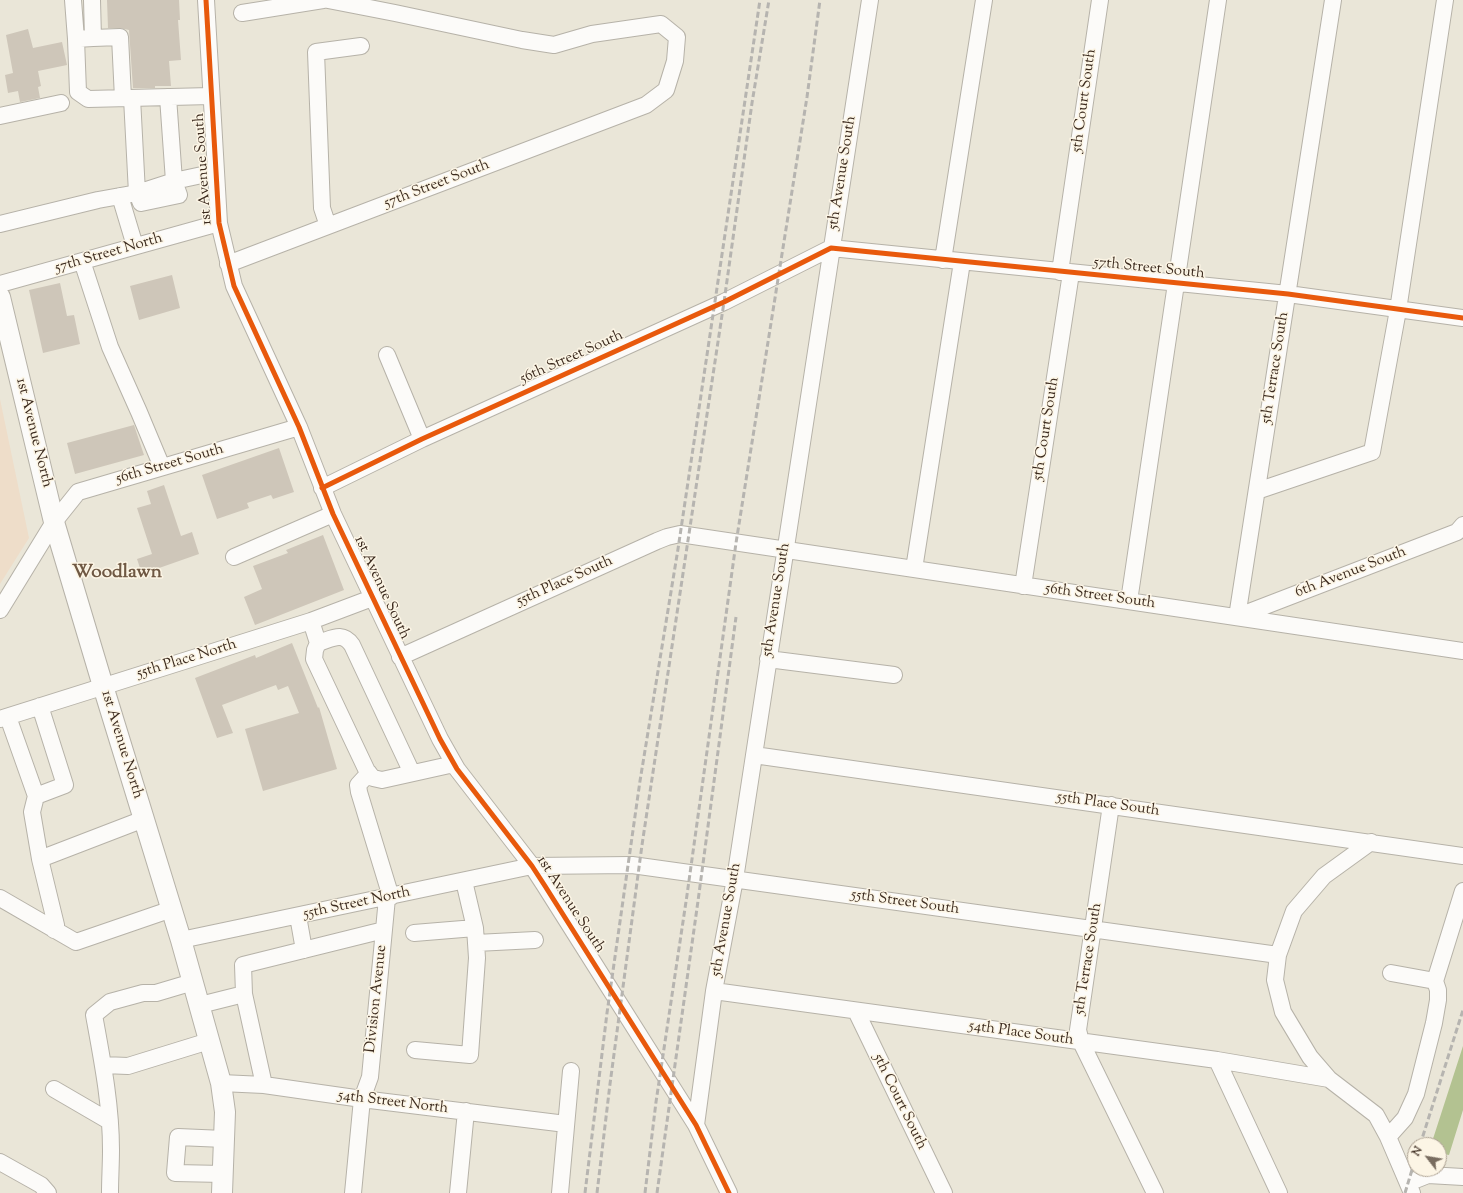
<!DOCTYPE html>
<html>
<head>
<meta charset="utf-8">
<style>
	body { margin:0 }
	#map { position:relative; width:1463px; height:1193px; overflow:hidden; background:#eae6d8; font-family:"Sorts Mill Goudy",serif }
	canvas { display:block }
	.north { position:absolute; left:1407px; top:1137px; width:40px; height:40px; box-sizing:border-box; background:#fcf5e5; border:1px solid #afa495; border-radius:50%; rotate:301deg; font-size:11px; font-weight:700; line-height:16px; text-align:center; color:#3b2a1e }
	.north::after { content:''; display:block; margin:auto; width:14px; height:18px; background:#786c5f; clip-path:polygon(50% 0,100% 100%,50% 72%,0 100%) }
</style>
</head>
<body>
<div id="map">
<canvas width="1463" height="1193"></canvas>
<div class="north">N</div>
</div>
<script>
const ctx = document.querySelector('canvas').getContext('2d');
ctx.lineJoin = 'round';
function fill(path, color) { ctx.fillStyle = color; ctx.fill(path, 'evenodd'); }
function trace(path, color, width, dash) { ctx.strokeStyle = color; ctx.lineWidth = width; ctx.lineCap = dash ? 'butt' : 'round'; ctx.setLineDash(dash || []); ctx.stroke(path); }
function label(font, color, halo, rows, align = 'center') {
  ctx.font = font + ' "Sorts Mill Goudy",serif'; ctx.lineWidth = 3; ctx.setLineDash([]); ctx.textBaseline = 'middle'; ctx.strokeStyle = halo; ctx.fillStyle = color; for (const [text, x, y, turn = 0] of rows) {
    ctx.save(); ctx.translate(x, y); ctx.rotate((+turn || 0) * Math.PI / 180); ctx.textAlign = isNaN(turn) ? turn : align; if (halo) ctx.strokeText(text, 0, 0); ctx.fillText(text, 0, 0); ctx.restore();
  }
}
fill(new Path2D(`
	M0,399L29,538L0,584Z`), '#eeddc9');
fill(new Path2D(`
	M1463,1046V1110L1449,1155L1439,1153V1145H1431Z`), '#b3c291');
fill(new Path2D(`
	M107,0H179L180,20H178L181,60L169,61L171,86H155V88H133L129,30L120,28H108Z
	M28,29L33,48L62,42L67,65L38,71L41,86L38,87L40,98L20,102L18,91L8,93L5,75L13,73L6,35Z
	M172,275L180,308L139,320L130,286Z
	M60,283L67,316L74,315L80,344L43,353L29,290Z
	M134,425L144,455L75,474L67,443Z
	M279,448L294,492L273,499L271,495L247,503L249,508L217,519L202,475Z
	M164,485L181,536L192,532L199,554L142,574L137,559L152,554L137,508L151,504L147,491Z
	M323,535L344,590L255,625L244,597L262,589L253,566L288,553L286,550Z
	M292,643L318,708L319,707L337,769L263,791L245,729L299,713L288,686L278,690L276,685L222,705L233,733L217,738L195,678L255,655L256,658Z`), '#cec6b9');
const minor = new Path2D(`
	M73,0L76,39
	M92,0L93,38L76,39L78,92L88,99L211,96
	M206,0L219,223L234,286L299,427L333,514L440,739L457,769L532,866L545,886L696,1125L729,1193
	M242,13L323,0
	M93,38L120,37L123,98
	M132,98L137,193L141,203L179,195L174,181L168,97
	M0,116L61,103
	M120,196L135,246
	M0,224L98,200L137,193L174,181L216,172
	M328,226L322,208L316,52L361,46
	M943,260L984,0
	M82,261L110,347L139,412L162,467
	M228,264L646,105L666,90L675,61L677,37L661,24L592,34L554,45L522,40L395,13L328,0
	M1060,272L1100,0
	M0,284L219,223
	M387,355L422,439
	M322,488L422,439L724,302L831,248L1288,294L1463,318
	M1257,491L1372,452L1398,310L1445,0
	M234,557L333,514
	M914,569L962,262
	M1023,586L1071,273
	M1129,601L1218,0
	M0,610L54,522L78,492L299,427
	M1239,616L1457,532L1463,525
	M1237,617L1333,0
	M311,621L318,643L315,650L314,659L367,771L373,778L382,780L454,764
	M318,643C332,639 342,631 352,645L412,773
	M400,657L657,541L667,537L680,534L1463,651
	M768,659L894,675
	M8,717L36,796L65,785L40,706
	M0,719L311,621L372,598
	M754,755L1463,856
	M369,773L358,785L359,792L391,897
	M36,796L32,812L40,859L56,925L54,930
	M1111,805L1078,1030L1081,1042L1155,1193
	M1371,842L1324,876L1294,911L1278,955L1275,980L1283,1012L1310,1057L1329,1079L1376,1115L1388,1137L1412,1193
	M40,859L144,819
	M0,898L76,942L172,909
	M298,916L304,950
	M414,933L475,928
	M181,940L532,866L632,865L1278,955
	M476,943L535,940
	M1391,973L1435,981L1463,891
	M714,991L1217,1060L1329,1079
	M244,994L243,965L384,930
	M200,1005L244,994L264,1085
	M856,1011L944,1193
	M415,1050L470,1055L477,958L475,928L464,881
	M1217,1060L1279,1193
	M103,1065L128,1066L209,1041
	M221,1083L264,1085L362,1099L566,1124
	M54,1089L109,1121
	M696,1125L714,991L735,879L870,0
	M1388,1137L1405,1118L1416,1094L1434,1023L1438,1000V990L1435,981
	M0,1162L41,1185L48,1193
	M223,1174L175,1173L178,1137L224,1139
	M1408,1183L1428,1175L1463,1177
	M110,1193C110,1179 111,1164 111,1150C111,1104 102,1059 94,1015L110,1002L143,993H156L193,982
	M353,1193L362,1099L370,1077L387,898
	M458,1193L466,1111
	M560,1193L571,1071`);
const major = new Path2D(`
	M0,297L54,522L103,686L181,940L221,1083L225,1112L222,1193`);
trace(minor, '#b6b2a8', 18);
trace(major, '#b6b2a8', 22);
trace(minor, '#fcfbf9', 16);
trace(major, '#fcfbf9', 20);
trace(new Path2D(`
	M1420,1145L1463,1010
	M585,1193L607,1013L640,781L678,549L760,0
	M597,1193L610,1084L642,845L724,302L752,103L769,0
	M645,1193L656,1102L687,895L736,543L807,97L820,0
	M657,1193L698,901L736,617
	M1405,1193L1415,1160`), '#b6b4b0', 3, [6, 3]);
trace(new Path2D(`
	M206,0L219,223L234,286L299,427L333,514L440,739L457,769L532,866L545,886L696,1125L729,1193
	M322,488L422,439L724,302L831,248L1288,294L1463,318`), '#e8590c', 5);
label('15px', '#3b2a1e', '#fcf5e5', [
	["5th Court South",1085,101,-82],
	["1st Avenue South",204,169,-94],
	["5th Avenue South",843,173,-81],
	["57th Street South",437,185,-21],
	["57th Street North",109,254,-16],
	["57th Street South",1149,269,6],
	["56th Street South",572,358,-24],
	["5th Terrace South",1276,368,-81],
	["5th Court South",1047,429,-81],
	["1st Avenue North",33,433,76],
	["56th Street South",170,465,-16],
	["6th Avenue South",1351,573,-21],
	["55th Place South",565,582,-24],
	["1st Avenue South",381,588,65],
	["56th Street South",1100,597,8],
	["5th Avenue South",777,600,-81],
	["55th Place North",187,660,-17],
	["1st Avenue North",121,745,73],
	["55th Place South",1108,805,8],
	["55th Street South",905,903,8],
	["55th Street North",357,904,-12],
	["1st Avenue South",570,905,57],
	["5th Avenue South",727,920,-80],
	["5th Terrace South",1089,959,-81],
	["Division Avenue",377,999,-84],
	["54th Place South",1021,1034,8],
	["5th Court South",899,1102,64],
	["54th Street North",393,1103,7]
]);
label('bold 19px', '#6f5843', '#fcf5e5', [
	["Woodlawn",117,574]
]);
</script>
</body>
</html>
